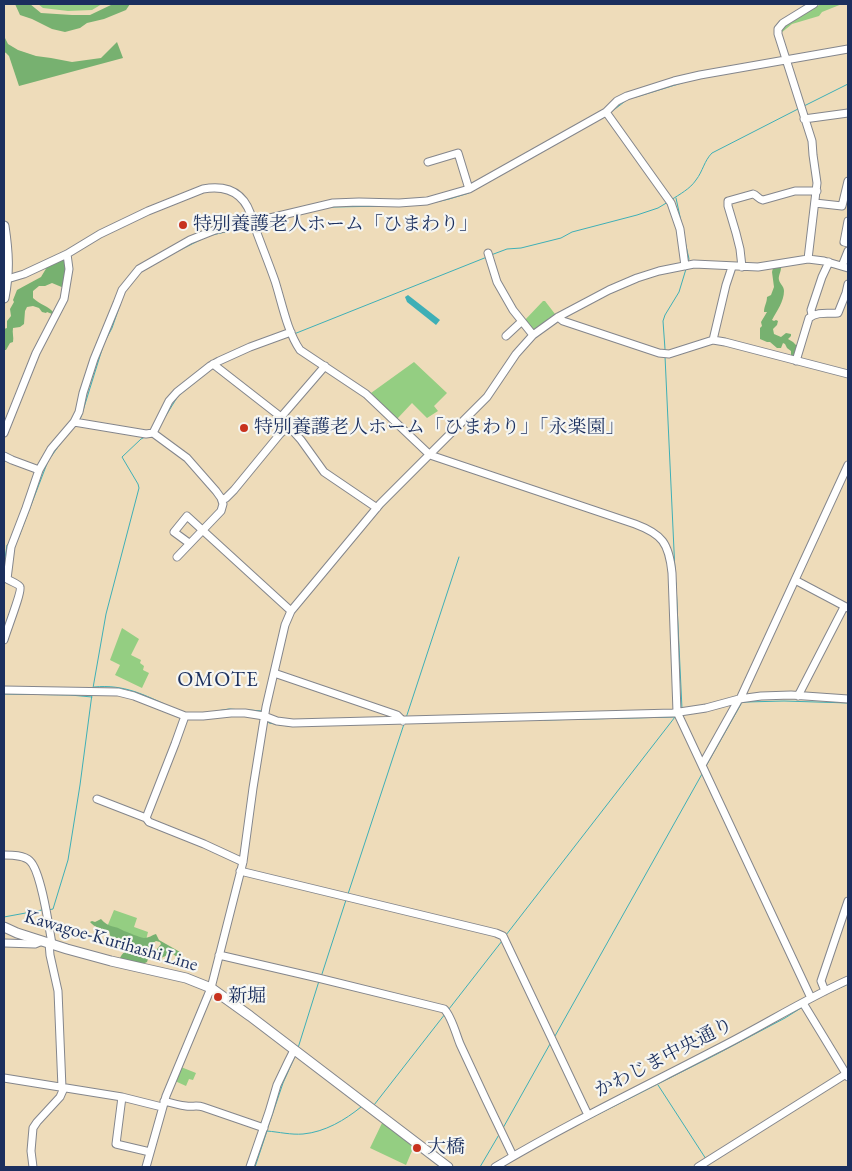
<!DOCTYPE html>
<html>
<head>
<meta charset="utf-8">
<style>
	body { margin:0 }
	#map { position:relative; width:852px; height:1171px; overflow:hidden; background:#eedcba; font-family:"EB Garamond",serif }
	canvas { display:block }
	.frame { position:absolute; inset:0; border:5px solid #1b2f5e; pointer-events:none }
</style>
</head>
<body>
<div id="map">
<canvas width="852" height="1171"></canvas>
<div class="frame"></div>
</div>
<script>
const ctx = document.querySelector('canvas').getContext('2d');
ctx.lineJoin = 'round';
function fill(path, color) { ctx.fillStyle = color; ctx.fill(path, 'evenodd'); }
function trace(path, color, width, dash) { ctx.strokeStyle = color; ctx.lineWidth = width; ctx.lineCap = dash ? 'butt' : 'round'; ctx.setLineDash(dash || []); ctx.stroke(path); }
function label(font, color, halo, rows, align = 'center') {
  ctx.font = font + ' "EB Garamond","Noto Serif JP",serif'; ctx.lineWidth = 4.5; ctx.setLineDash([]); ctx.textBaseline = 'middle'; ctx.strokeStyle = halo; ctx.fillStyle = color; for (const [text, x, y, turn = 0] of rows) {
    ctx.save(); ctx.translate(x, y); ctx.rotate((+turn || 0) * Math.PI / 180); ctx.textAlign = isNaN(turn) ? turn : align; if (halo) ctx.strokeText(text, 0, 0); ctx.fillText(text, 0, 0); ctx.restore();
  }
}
fill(new Path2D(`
	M38,4H102L92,10L68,11L43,8Z
	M821,4H842L822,12L819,16L792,24L781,33V30L783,26Z
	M543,301H545L555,314L531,332L524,321Z
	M414,362L447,393L434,406L438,411L427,418L412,403L397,419L371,393Z
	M122,628L139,639L131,655L141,660L140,663L144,666L143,670L149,673L142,688L115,675L120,665L110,660Z
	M114,910L137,918L134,927L148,932L146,940L107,927Z
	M181,1067L196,1073L193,1080L189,1079L186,1086L175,1081Z
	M383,1121L414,1146L406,1165L370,1148Z`), '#94ce82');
fill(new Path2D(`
	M15,4H30L41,13L72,15H90L113,4H130L126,10L104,19L87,23L80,28L65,32L52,29L32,19L20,15Z
	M4,36L8,44L18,50L36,56L51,58L72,62L101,58L117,42L123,58L19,86L9,56L6,53L4,52Z
	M62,259L66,260V268L64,288L52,283L45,286H39L33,291V298C40,305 49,306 54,313L52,314L47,312L46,313L42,312L39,308L33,306L27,307L25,311L24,324L20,327L13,328C12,333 14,337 13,342L10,343L6,350H4V329L7,328V321L11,316L10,309L14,302L13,300L17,290L41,277L47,267Z
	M778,267L781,268C781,272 778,276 779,280C780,284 784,286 784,291C784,301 777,311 772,320L774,321L776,320L778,321L777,325L773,329L774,334L781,337L786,333L791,334V336L788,339L793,342L799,348L794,357L791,355V351L787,348L785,344L783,343L781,348H777L770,342H767L760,339V328L762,326L761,322L767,312H764C764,306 767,303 767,297L771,295L774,287L772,272L773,268Z
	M101,919C108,928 115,925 124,931C130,933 138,937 144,938C149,938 152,935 156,934L159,940L180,952L181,954L178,958L172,953L161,958L157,953V949L161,944L160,942L156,941L151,944L146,954L148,959L147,962L143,964L121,961L120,958C122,953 128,950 128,944H125L118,948H115L111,943L106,941V938L110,935L109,931C103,930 94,927 90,922L92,921L95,922Z`), '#77b170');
fill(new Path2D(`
	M408,295L440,320L436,325L407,302L405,297Z`), '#3eafb6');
trace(new Path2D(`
	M636,97L685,82
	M804,106L848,84
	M611,112L628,99
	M676,198L682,226
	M671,200C680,194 690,189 696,180C703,171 704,161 712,153L798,109
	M436,202L449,199L469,193
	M332,207L390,206
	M212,235L238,229
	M684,237L689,259L688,262
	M176,252L204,238
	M491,255L507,249L521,248L561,238L572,232L637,215L658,208L668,202
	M294,334L487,257
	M665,349L663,321L665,315L679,292L686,269
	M665,356L675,572
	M165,417L178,396L214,367
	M79,420L81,417L104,343L112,328L122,299
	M18,539L48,461L60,444
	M4,565L7,545L8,544
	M676,583L682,709
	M94,687C125,684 144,695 171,707
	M93,688L106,614L139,488L138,484L122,457L141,439L145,437
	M4,694L70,695L92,697
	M740,703L746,702L784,701L848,703
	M249,710L262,711
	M211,712L229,709L242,710
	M406,718L459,557
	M544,720L675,717
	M268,721L269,723L275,724
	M279,725L290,726
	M706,766L741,704
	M348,894L404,724
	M48,910L53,909L68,860L80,785L92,694
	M4,917L42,910
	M506,935L675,717
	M321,977L346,900
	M822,996L846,985
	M449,1009L502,941
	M555,1036L702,774
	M298,1048L319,981
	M658,1085L706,1159
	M368,1101L374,1105L445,1014
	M575,1126L717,1054L785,1018L801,1008
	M503,1128L550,1044
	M267,1130L283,1083L296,1054
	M255,1167L267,1131C279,1132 291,1135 303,1134C325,1132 345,1120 361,1107
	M480,1167L500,1133
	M502,1167L545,1142`), '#3eafb6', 1);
const minor = new Path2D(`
	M606,112L671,203L680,229L685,266
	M804,119L848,113
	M428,162L458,153L469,189
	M815,203L842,206L848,181
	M848,221L844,242L848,243
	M488,253L497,282L513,310L533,335
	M808,259L817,183L813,155L812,141L778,34V29L783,23L814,4
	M842,266L848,251
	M742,267L740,249L736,233L728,206V201L753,194C757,195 758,199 763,200L795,191H817
	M4,280L24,274L67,254L100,234L148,211L203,189C231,184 247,196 253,222C260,242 268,261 275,281C282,303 287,331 300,350L366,394L430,455L635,524C662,534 669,543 672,573L677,712L811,998
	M812,315L811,310L822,277L829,262
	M558,317L563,321L659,353L669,354L713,340L725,342L848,374
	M506,336L521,322
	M713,340L726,285L732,267
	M796,361L809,318C818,311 828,314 838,313L846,293L848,284
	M213,364L281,417L289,428
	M281,417L325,366
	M74,422L146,434L153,433
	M4,433L36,353L64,299L69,269L67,254
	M4,456L12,460L39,470
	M222,500L226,498L234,490L280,434L285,429L289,428L293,431L301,440L324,472L377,508
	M189,543L174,532L187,516L291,611
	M177,557L221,511L223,504L221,498L216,491L187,458L153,433L169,401L177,392L210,366L219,361L250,347L291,332
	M795,580L848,608
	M4,640C6,632 22,592 20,587C19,584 10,581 7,579L11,547L26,508L39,470L51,449L74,422L79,412L83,393L94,359L117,303L122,290L139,269L190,240L215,230L233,226L253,222L333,203L359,202L399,203L427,201L469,189L606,112L617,101L627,96L674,81L700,75L848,49
	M274,673L397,715L403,721
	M4,690L118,692L134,696L185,716H203L231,713H245L264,716L277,721L293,723L673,713L706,708L739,699L761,696L791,695L848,699
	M798,696L844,607
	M740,699L848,465
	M185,716L175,744L146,818L149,822L204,844L243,862
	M702,765L739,699
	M97,799L146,818
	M4,855C12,855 24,855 30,861C41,871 49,927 52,944
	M240,871L496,933L503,936L588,1115
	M4,943L35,944L42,941
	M49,943L50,955L58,991L62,1088
	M219,955L318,978L444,1009C451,1015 456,1034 460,1044C477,1081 495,1119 513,1156
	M825,991L821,981L848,901
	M803,1003L848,1077
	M4,1078L122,1097L162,1107
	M122,1097L116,1144L150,1152
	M164,1101C171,1103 178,1105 186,1106C192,1107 197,1105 203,1107L264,1128
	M33,1167L31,1151L33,1128L37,1122L60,1097L64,1088
	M146,1167L166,1096L211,988L243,862L253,788L266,707L285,625L291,611L380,504L487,397L516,354L533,335L558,317L609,290L637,278L659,271L694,264L758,267L808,259L824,261L848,268
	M250,1167L269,1112L277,1085L288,1062L294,1050
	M495,1167C567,1124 642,1088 717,1049C761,1027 803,1000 848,980
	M698,1167L846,1074`);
const major = new Path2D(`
	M4,226C8,253 9,271 4,298
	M4,927L17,933L67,949L111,961L186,978L211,988L250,1016L448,1167`);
trace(minor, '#84868c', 9);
trace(major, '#84868c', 11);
trace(minor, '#fff', 7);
trace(major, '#fff', 9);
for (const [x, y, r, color] of [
	[183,225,5,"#c8321e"],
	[244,428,5,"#c8321e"],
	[218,997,5,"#c8321e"],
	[417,1148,5,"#c8321e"]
]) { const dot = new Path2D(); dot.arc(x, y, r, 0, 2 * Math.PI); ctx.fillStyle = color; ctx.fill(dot); trace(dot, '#f6f6f2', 2); }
label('19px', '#1b2f5e', '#f6f6f2', [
	["特別養護老人ホーム「ひまわり」",193,225],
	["特別養護老人ホーム「ひまわり」「永楽園」",254,428],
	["新堀",228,997],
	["大橋",427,1148]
], 'left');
label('19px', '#1b2f5e', '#f6f6f2', [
	["Kawagoe-Kurihashi Line",111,941,16],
	["かわじま中央通り",664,1058,-27]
]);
ctx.letterSpacing = '1px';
label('21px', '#1b2f5e', '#f6f6f2', [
	["OMOTE",218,680]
]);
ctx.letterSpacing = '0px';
</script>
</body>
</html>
